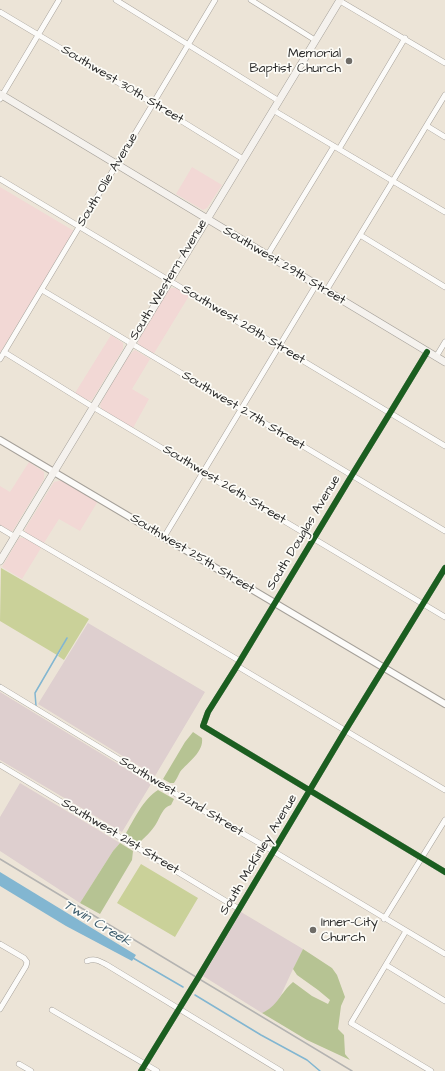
<!DOCTYPE html>
<html>
<head>
<meta charset="utf-8">
<style>
	body { margin:0 }
	canvas { display:block; background:#ece4d7 }
</style>
</head>
<body>
<canvas width="445" height="1071"></canvas>
<script>
const ctx = document.querySelector('canvas').getContext('2d');
ctx.lineJoin = 'round';
function fill(path, color) { ctx.fillStyle = color; ctx.fill(path, 'evenodd'); }
function trace(path, color, width, dash) { ctx.strokeStyle = color; ctx.lineWidth = width; ctx.lineCap = dash ? 'butt' : 'round'; ctx.setLineDash(dash || []); ctx.stroke(path); }
function label(font, color, halo, rows, align = 'center') {
  ctx.font = font + ' "Architects Daughter",sans-serif'; ctx.lineWidth = 3.5; ctx.setLineDash([]); ctx.textBaseline = 'middle'; ctx.strokeStyle = halo; ctx.fillStyle = color; for (const [text, x, y, turn = 0] of rows) {
    ctx.save(); ctx.translate(x, y); ctx.rotate((+turn || 0) * Math.PI / 180); ctx.textAlign = isNaN(turn) ? turn : align; if (halo) ctx.strokeText(text, 0, 0); ctx.fillText(text, 0, 0); ctx.restore();
  }
}
fill(new Path2D(`
	M192,167L222,185L207,208L203,210L176,194Z
	M0,187L74,231L0,353Z
	M172,288H176L189,296L153,355L139,346L138,341L169,289Z
	M111,335L123,343V349L92,400H85L75,393Z
	M135,350L150,359L132,389L149,399L133,428L102,410L100,405L108,390L129,355Z
	M29,462L44,472V479L12,532L0,525V486L10,492Z
	M62,480L98,501L80,531L59,519L44,543L28,534L25,532V529L54,482Z
	M19,538H26L41,548L22,579L2,567Z`), '#f2d8d5');
fill(new Path2D(`
	M88,623L205,692L155,776L38,704Z
	M0,692L151,784L122,832L0,760Z
	M20,783L120,843L113,851L80,903L0,851V817Z
	M241,912L303,949L293,969L281,995L275,1005L267,1011L262,1013L203,976Z`), '#decfcf');
fill(new Path2D(`
	M1,568L89,619L64,660L58,656L67,638L57,655L0,621Z
	M141,864L198,898L175,937L117,903Z`), '#cad199');
fill(new Path2D(`
	M193,732L202,738C204,752 188,762 180,772C178,776 176,780 174,783H170L163,779L185,742Z
	M158,790L174,799L171,805C162,808 161,816 156,824C152,831 145,837 139,843L125,835C133,821 144,798 158,790Z
	M120,843L133,851L132,860L100,914L80,903L113,851Z
	M303,949L332,968L337,975L345,997L341,1006L338,1029L344,1035L345,1054L350,1060L307,1040L262,1013C277,1007 281,992 293,982L312,996L328,1004L330,1000L318,990L297,975L293,969Z`), '#b6c393');
fill(new Path2D(`
	M0,872L136,955L132,961L66,926L0,886Z`), '#82b6d1');
trace(new Path2D(`
	M36,706L35,693L67,638
	M133,958L183,987
	M195,995L261,1035L307,1060L320,1071`), '#82b6d1', 1.5);
const minor = new Path2D(`
	M116,0L279,101
	M251,0L315,40
	M340,1L445,63
	M0,12L154,104L243,159
	M0,99L59,0
	M273,110L445,212
	M427,126L445,137
	M339,149L405,38
	M0,179L445,446
	M360,235L445,287
	M267,256L334,146
	M42,290L445,531
	M326,291L445,95
	M4,352L93,407L445,617
	M427,352L390,413L352,475L237,666L208,712L203,726L445,872
	M436,357L445,342
	M0,359L215,0
	M0,528L15,537
	M18,531L240,661
	M164,537L316,285
	M237,666L445,790
	M0,687L209,814L273,851L445,954
	M0,765L239,909
	M384,919L445,820
	M406,931L351,1023L431,1071
	M0,944L24,958L27,962L26,966L0,1009
	M87,961C95,958 100,961 107,965L281,1071
	M386,965L445,1001
	M52,1010L157,1071
	M19,1064L31,1071
	M141,1071L198,978L345,731L445,568`);
const tertiary = new Path2D(`
	M0,440L445,704`);
const secondary = new Path2D(`
	M0,94L445,362
	M0,561L340,0`);
trace(minor, '#a6a19a', 6);
trace(tertiary, '#a6a19a', 8);
trace(secondary, '#a6a19a', 8);
trace(minor, '#fcfbf9', 5);
trace(tertiary, '#fcfbf9', 6);
trace(secondary, '#f5f2ee', 7);
trace(new Path2D(`
	M0,859L352,1071`), '#b4b3b1', 1.5);
trace(new Path2D(`
	M427,352L390,413L352,475L237,666L208,712L203,726L445,872
	M141,1071L198,978L345,731L445,568`), '#1b5e20', 6);
for (const [x, y, r, color] of [
	[349,61,4,"#6f6c67"],
	[313,930,4,"#6f6c67"]
]) { const dot = new Path2D(); dot.arc(x, y, r, 0, 2 * Math.PI); ctx.fillStyle = color; ctx.fill(dot); trace(dot, '#fdfcf7', 1.5); }
label('13px', '#2b2b2b', '#fdfcf7', [
	["Memorial",341,54],
	["Baptist Church",341,69],
	["Inner-City",321,923,"left"],
	["Church",321,938,"left"]
], 'right');
label('13px', '#2b2b2b', '#fdfcf7', [
	["Southwest 30th Street",122,85,31],
	["South Olie Avenue",108,180,-59],
	["Southwest 29th Street",284,266,31],
	["South Western Avenue",169,280,-59],
	["Southwest 28th Street",243,325,31],
	["Southwest 27th Street",243,411,31],
	["Southwest 26th Street",224,485,31],
	["South Douglas Avenue",304,533,-59],
	["Southwest 25th Street",192,554,31],
	["Southwest 22nd Street",181,797,31],
	["Southwest 21st Street",120,837,31],
	["South McKinley Avenue",259,855,-59]
]);
label('italic 14px', '#3b5b6c', '#fdfcf7', [
	["Twin Creek",97,924,31]
]);
</script>
</body>
</html>
